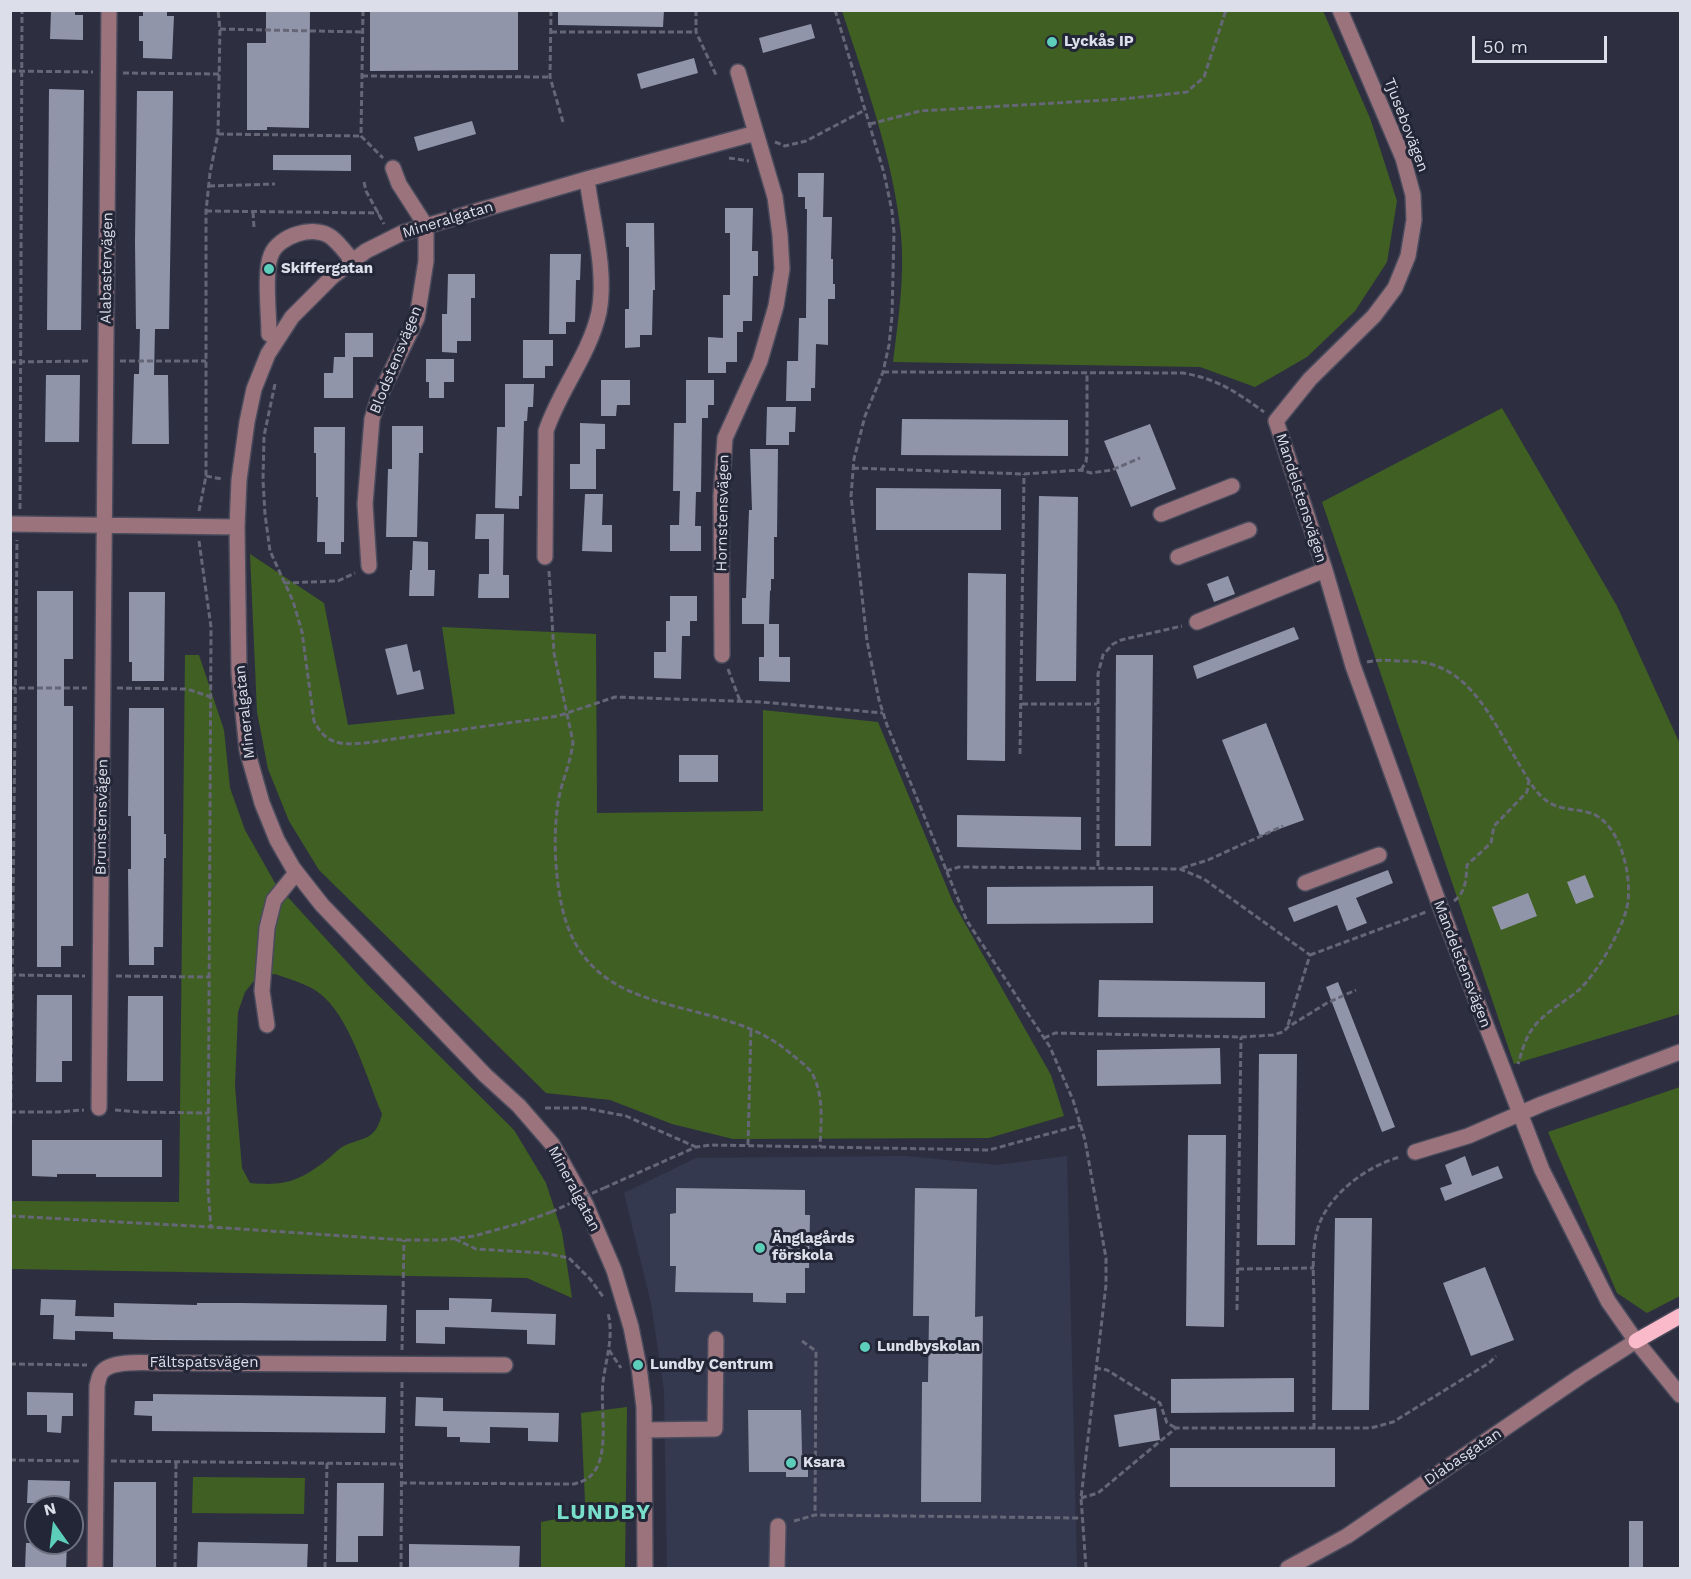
<!DOCTYPE html>
<html>
<head>
<meta charset="utf-8">
<style>
	body { margin:0 }
	#map { position:relative; width:1691px; height:1579px; overflow:hidden; background:#2d2f41; font-family:"Work Sans",sans-serif }
	canvas { display:block }
	.frame { position:absolute; inset:0; border:12px solid #dcdee9; pointer-events:none }
	.north { position:absolute; left:24px; top:1495px; width:60px; height:60px; box-sizing:border-box; background:#232636; border:2px solid #6d707e; border-radius:50%; rotate:346deg; font-size:16px; font-weight:700; line-height:24px; text-align:center; color:#dcdee9 }
	.north::after { content:''; display:block; margin:auto; width:21px; height:27px; background:#5dceb9; clip-path:polygon(50% 0,100% 100%,50% 72%,0 100%) }
	.scale { position:absolute; left:1472px; top:36px; width:135px; height:27px; box-sizing:border-box; border:3px solid #dcdee9; border-top:0; padding-left:8px; font-size:18px; line-height:21px; white-space:nowrap; color:#dcdee9; -webkit-text-stroke:4px #232636; paint-order:stroke }
</style>
</head>
<body>
<div id="map">
<canvas width="1691" height="1579"></canvas>
<div class="frame"></div>
<div class="north">N</div>
<div class="scale">50 m</div>
</div>
<script>
const ctx = document.querySelector('canvas').getContext('2d');
ctx.lineJoin = 'round';
function fill(path, color) { ctx.fillStyle = color; ctx.fill(path, 'evenodd'); }
function trace(path, color, width, dash) { ctx.strokeStyle = color; ctx.lineWidth = width; ctx.lineCap = dash ? 'butt' : 'round'; ctx.setLineDash(dash || []); ctx.stroke(path); }
function label(font, color, halo, rows, align = 'center') {
  ctx.font = font + ' "Work Sans",sans-serif'; ctx.lineWidth = 6; ctx.setLineDash([]); ctx.textBaseline = 'middle'; ctx.strokeStyle = halo; ctx.fillStyle = color; for (const [text, x, y, turn = 0] of rows) {
    ctx.save(); ctx.translate(x, y); ctx.rotate((+turn || 0) * Math.PI / 180); ctx.textAlign = isNaN(turn) ? turn : align; if (halo) ctx.strokeText(text, 0, 0); ctx.fillText(text, 0, 0); ctx.restore();
  }
}
fill(new Path2D(`
	M906,1156L997,1165L1067,1156L1077,1568H667L664,1390L651,1303L624,1193L696,1158Z`), '#353950');
fill(new Path2D(`
	M842,11H1323L1370,118L1397,201L1387,262L1355,311L1307,357L1255,387L1200,367L893,362C898,321 905,277 901,235C894,161 865,81 842,11Z
	M1502,408L1617,606L1680,744V1014L1514,1064L1322,502Z
	M250,554L324,603L348,725L455,714L442,627L596,634L597,813L763,811V710L878,722L953,902L1051,1075L1064,1116L989,1138L733,1139L672,1124L610,1100L546,1093L319,870L289,821L268,769L257,712Z
	M185,655H199L224,730L230,788L245,830L275,883L367,984L514,1130L546,1183L562,1232L572,1298L527,1278L11,1269L10,1201L179,1202ZM275,974C292,980 312,985 325,998C352,1024 367,1079 382,1114C375,1142 364,1136 342,1147C336,1151 330,1158 324,1162C298,1182 283,1186 250,1183L242,1168L235,1086L238,1012L245,992L257,977Z
	M1680,1087V1296L1647,1313L1617,1293L1548,1132Z
	M627,1407L625,1568H541V1522L578,1515L585,1502L581,1413Z
	M193,1477L305,1478L304,1514L192,1513Z`), '#405f22');
fill(new Path2D(`
	M51,10H75V15H83V40L50,39Z
	M143,10H167V16H174L172,59L143,58V41H139V16H143Z
	M266,10H310L309,128L267,127V130H247V43H266Z
	M370,10H518V70L370,71Z
	M558,10H664L663,27L558,25Z
	M811,24L815,38L763,53L759,38Z
	M694,58L698,73L641,89L637,74Z
	M49,89L84,90L81,330H47Z
	M137,91H173L169,329H155L154,375H168L169,444H132L134,374H139L140,329H136L135,242Z
	M472,121L476,134L418,151L414,137Z
	M273,155H351V171L273,170Z
	M798,173H824L823,217H832L831,259H833V284H835V299H828V345L816,344L815,388H811V401H786L787,361H798L799,318H806L807,209H805V197H798Z
	M725,208H753L752,251H758V276H753L752,321H743V332H737V362H726V373H708V337L723,338V295H730V233H725Z
	M626,223H654L655,290H653L652,335H640V347L625,348V309H629V247H626Z
	M550,254H581L580,280H576L575,322H566V334H549Z
	M448,274H475V298H471V341H457V353L442,352V314H447Z
	M345,333H373V357H353V398H324V373H333L334,357H345Z
	M523,340H553V366H545V378H523Z
	M426,359H454V382H444V398H429V382H426Z
	M46,375H80L79,442H45Z
	M601,380H630V405H617L616,416H601Z
	M686,380H714V405H708V418H702L701,492H696L695,526H701V551H670V525H679L680,491H673L674,423H686Z
	M505,384H534L533,407H528L527,421H524L522,496H519V509L495,508L497,427H505Z
	M767,407H796L795,432H789V445H766Z
	M902,419L1068,420V456L901,455Z
	M580,423L605,424V449H596V489H570V464H580Z
	M1150,424L1176,489L1131,507L1104,441Z
	M392,426H423V453H419L417,537H386L388,469H392Z
	M314,427H345L344,542H341V554H325V542H317L318,497H316V453H314Z
	M750,449H778L777,537H774V579H771V591L770,590L769,624H779V657H790V682L759,681V657H764V624H742V598H746L749,510H752Z
	M876,488L1001,489V530H876Z
	M585,494H603L602,525H612V552L582,551Z
	M1039,496L1078,497L1076,681H1036Z
	M476,514H504L503,575H509V598H478L479,574H489V539H475Z
	M413,541L428,542V570H435L434,596H409L410,570H412Z
	M968,573L1006,574L1005,761L967,760Z
	M1228,576L1235,594L1214,602L1207,584Z
	M37,591H73V659H64V706H73V946H61V967H37Z
	M129,592H165L164,681H132V662H129Z
	M670,596H697V621H690V636H682L681,679L654,678V652H666V621H670Z
	M1294,627L1299,639L1197,679L1193,666Z
	M407,644L413,672L420,670L424,689L397,695L385,649Z
	M1116,655H1153L1151,846H1115Z
	M129,708H164V834H166V858H164L163,947H154V965H129L128,869H131V816H128Z
	M1266,723L1304,820L1260,836L1222,740Z
	M679,755H718V782H679Z
	M957,815L1081,817V850L957,847Z
	M1388,870L1393,883L1356,898L1367,923L1347,931L1337,905L1294,922L1288,908Z
	M1585,875L1594,897L1576,904L1567,882Z
	M1153,886V923L987,924V887Z
	M1528,893L1537,916L1501,930L1492,907Z
	M1099,980L1265,982V1018L1098,1017Z
	M1338,982L1395,1127L1382,1132L1326,987Z
	M37,995H72V1061H62V1082H36Z
	M128,996H163V1081H127Z
	M1220,1048L1221,1084L1097,1086V1050Z
	M1259,1054H1297L1295,1245H1257Z
	M1188,1135H1226L1224,1327L1186,1326Z
	M32,1140H162V1177H96V1174H57V1177L32,1176Z
	M1465,1156L1472,1176L1498,1166L1503,1178L1445,1201L1440,1188L1452,1184L1445,1165Z
	M676,1188L805,1190V1215H810L809,1268H805V1293H786V1303L753,1302V1293L675,1292L676,1266H670V1214L676,1213Z
	M915,1188L977,1189L975,1317L983,1316L981,1502H921L922,1382H928L929,1316H913Z
	M1335,1218H1372L1369,1410H1332Z
	M1485,1267L1514,1340L1471,1356L1443,1283Z
	M449,1298L492,1299L491,1312L556,1314L555,1345L527,1344V1330L445,1327V1344L416,1343V1310H449Z
	M41,1299L76,1300L75,1316L114,1317V1303L197,1305V1303H240L387,1305L386,1341L154,1340L113,1339V1332L75,1331V1340L53,1339L54,1315H40Z
	M1294,1378V1412L1171,1413V1379Z
	M27,1392L73,1393V1416H62L61,1433L47,1432V1415H27Z
	M153,1394L386,1397L385,1433L152,1431V1416L134,1415L135,1401H153Z
	M416,1397L443,1398V1411L559,1413L558,1442L528,1441V1428L490,1427V1443L460,1442V1437H447V1427L415,1426Z
	M1156,1408L1160,1440L1119,1447L1114,1415Z
	M748,1410H801L802,1454H808V1477H786V1472H749Z
	M1170,1448H1335V1487H1170Z
	M28,1480L70,1481L69,1504L27,1503Z
	M114,1482H156V1569H113Z
	M337,1483H384L383,1536H358V1562H336Z
	M1629,1521H1643V1569H1629Z
	M198,1542L308,1544L307,1569H197Z
	M26,1543H67L66,1569H25Z
	M409,1544L520,1546L519,1569H409Z`), '#9195aa');
const minor = new Path2D(`
	M1340,10L1403,158L1413,195L1414,220L1408,256L1395,288L1374,316L1310,379L1276,421L1325,570L1353,666L1440,906L1542,1170L1608,1301L1636,1341L1680,1395
	M277,339L269,334C269,314 264,272 271,255C278,236 314,224 331,237C339,243 346,253 353,261
	M1161,514L1232,486
	M10,524L237,527
	M545,557L546,431C559,391 590,354 599,312C607,271 592,220 587,179
	M1178,557L1249,530
	M369,566L365,504L372,419L379,397L417,318L426,261V226L399,184L393,168
	M1197,622L1325,570
	M722,655L721,496L725,438L760,361L776,306L782,269L780,235L775,197L738,72
	M1305,883L1379,855
	M267,1025L262,991L267,928L274,900L296,873
	M99,1108L109,10
	M1415,1152L1468,1136L1542,1104L1680,1052
	M644,1430L715,1429L716,1339
	M95,1568L97,1386C98,1382 99,1375 102,1372C112,1359 148,1363 163,1363L505,1365
	M645,1568L644,1407L639,1367L631,1327L614,1270L586,1205L552,1144L519,1106L485,1075L322,905L293,868L277,840L262,803L247,750L239,673L237,527L239,480L247,422L254,389L268,354L292,317L333,276L366,251L402,233L587,179L756,133
	M777,1568L778,1526
	M1288,1568L1347,1536L1581,1376L1636,1341`);
const major = new Path2D(`
	M1636,1341L1680,1316`);
trace(minor, '#494b5c', 18);
trace(major, '#494b5c', 18);
trace(new Path2D(`
	M363,10L361,136L383,158
	M551,10L550,77L563,122
	M696,10V32L717,77
	M835,10L884,173L892,211L894,232L892,316L889,345L883,372L865,416L854,459L851,496L867,641L879,700L887,725L967,921L1050,1047L1073,1100L1085,1140L1106,1258V1285L1081,1498L1086,1568
	M220,29L362,32
	M551,32H696
	M10,71L93,72
	M123,73L219,74
	M362,76L550,77
	M870,124L920,111L1123,99L1187,92L1204,77L1226,10
	M218,134L360,136
	M775,142L785,146L806,141L865,110
	M729,158L749,161
	M364,182L366,191L384,224
	M209,186L275,184
	M206,211L379,213
	M253,212L254,228
	M120,361H206
	M10,362L90,361
	M883,372L1183,373C1218,379 1236,392 1264,412
	M275,384L264,436L263,480L265,514L270,551L293,601L302,632L314,721C326,745 341,745 365,743L558,716L615,697L762,702L883,713
	M853,468L1024,474L1081,470L1091,473L1112,470L1140,458
	M1081,470L1086,462L1087,454V373
	M206,476L222,479
	M20,509L22,10
	M199,511L206,476V211L210,173L218,134L220,29L218,10
	M199,541L211,627L208,1189L211,1227
	M549,571L554,653L573,742C571,763 561,782 558,803C553,836 555,875 562,907C589,1028 717,990 790,1053C798,1060 808,1066 813,1075C824,1097 821,1123 820,1147
	M284,583L338,581L355,573
	M1367,662C1379,659 1391,661 1403,661C1415,661 1428,662 1439,667C1477,682 1498,730 1519,764C1526,775 1532,788 1542,797C1560,814 1579,806 1597,816C1623,831 1634,884 1626,911C1619,935 1598,971 1580,989C1564,1003 1540,1014 1529,1034C1524,1043 1521,1054 1518,1064
	M728,669L740,701
	M10,688H87
	M117,688L187,689L211,697
	M1022,704H1097
	M1020,754L1024,474
	M1098,866V674L1103,655L1113,644L1121,640L1182,626
	M1182,868L1208,860L1283,826
	M946,871L959,867L1180,869L1204,879L1310,955
	M1454,901C1466,892 1466,879 1467,865L1491,843L1494,826L1527,792L1529,780
	M1310,955L1426,912
	M10,975L85,976
	M116,976L210,977
	M1288,1025L1310,955
	M1044,1038L1055,1033L1241,1037L1273,1035L1283,1032L1288,1027L1327,1003L1356,990
	M545,1108H584L626,1116L696,1147
	M115,1110L138,1112L209,1113
	M10,1112H56L84,1110
	M748,1145L751,1028
	M10,1180L17,540
	M604,1188L696,1147L711,1145L989,1150L1081,1125
	M10,1216L211,1227L404,1240H442L474,1236L521,1223L551,1212
	M455,1239L476,1249L544,1253L569,1258L590,1279L604,1298
	M1238,1269L1314,1268
	M1237,1310L1241,1037
	M802,1341L816,1351L815,1515
	M402,1350L404,1240
	M609,1350L621,1368
	M10,1364L87,1365
	M1095,1368L1107,1370L1160,1403L1167,1423L1176,1428
	M1314,1429C1314,1387 1314,1346 1314,1304C1314,1281 1311,1254 1317,1231C1326,1196 1366,1166 1400,1157
	M10,1460L81,1461
	M111,1461L402,1464
	M401,1483L574,1484C584,1481 590,1479 596,1469C609,1446 600,1407 603,1382C606,1358 614,1337 608,1313
	M1081,1498L1098,1493L1176,1428H1371L1393,1422L1489,1363L1496,1356
	M794,1521L815,1515L1080,1518
	M175,1568L176,1461
	M325,1568L327,1463
	M401,1568L402,1380`), '#656777', 3, [6, 3]);
trace(minor, '#9a737c', 15);
trace(major, '#fabac9', 15);
trace(new Path2D(`
	M551,1212L604,1188`), '#656777', 3, [6, 3]);
for (const [x, y, r, color] of [
	[1052,42,6,"#5dceb9"],
	[269,269,6,"#5dceb9"],
	[760,1248,6,"#5dceb9"],
	[865,1347,6,"#5dceb9"],
	[638,1365,6,"#5dceb9"],
	[791,1463,6,"#5dceb9"]
]) { const dot = new Path2D(); dot.arc(x, y, r, 0, 2 * Math.PI); ctx.fillStyle = color; ctx.fill(dot); trace(dot, '#232636', 2); }
label('bold 15px', '#dcdee9', '#232636', [
	["Lyckås IP",1064,42],
	["Skiffergatan",281,269],
	["Änglagårds",772,1239],
	["förskola",772,1256],
	["Lundbyskolan",877,1347],
	["Lundby Centrum",650,1365],
	["Ksara",803,1463]
], 'left');
label('15px', '#dcdee9', '#232636', [
	["Tjusebovägen",1406,125,69],
	["Mineralgatan",448,220,-17],
	["Alabastervägen",107,268,-89],
	["Blodstensvägen",396,360,-68],
	["Mandelstensvägen",1301,498,72],
	["Hornstensvägen",723,513,-89],
	["Mineralgatan",245,712,-96],
	["Brunstensvägen",102,817,-89],
	["Mandelstensvägen",1462,964,69],
	["Mineralgatan",574,1189,62],
	["Fältspatsvägen",204,1363],
	["Diabasgatan",1463,1457,-34]
]);
ctx.letterSpacing = '1.5px';
label('bold 21px', '#79dfcb', '#232636', [
	["LUNDBY",604,1513]
]);
ctx.letterSpacing = '0px';
</script>
</body>
</html>
